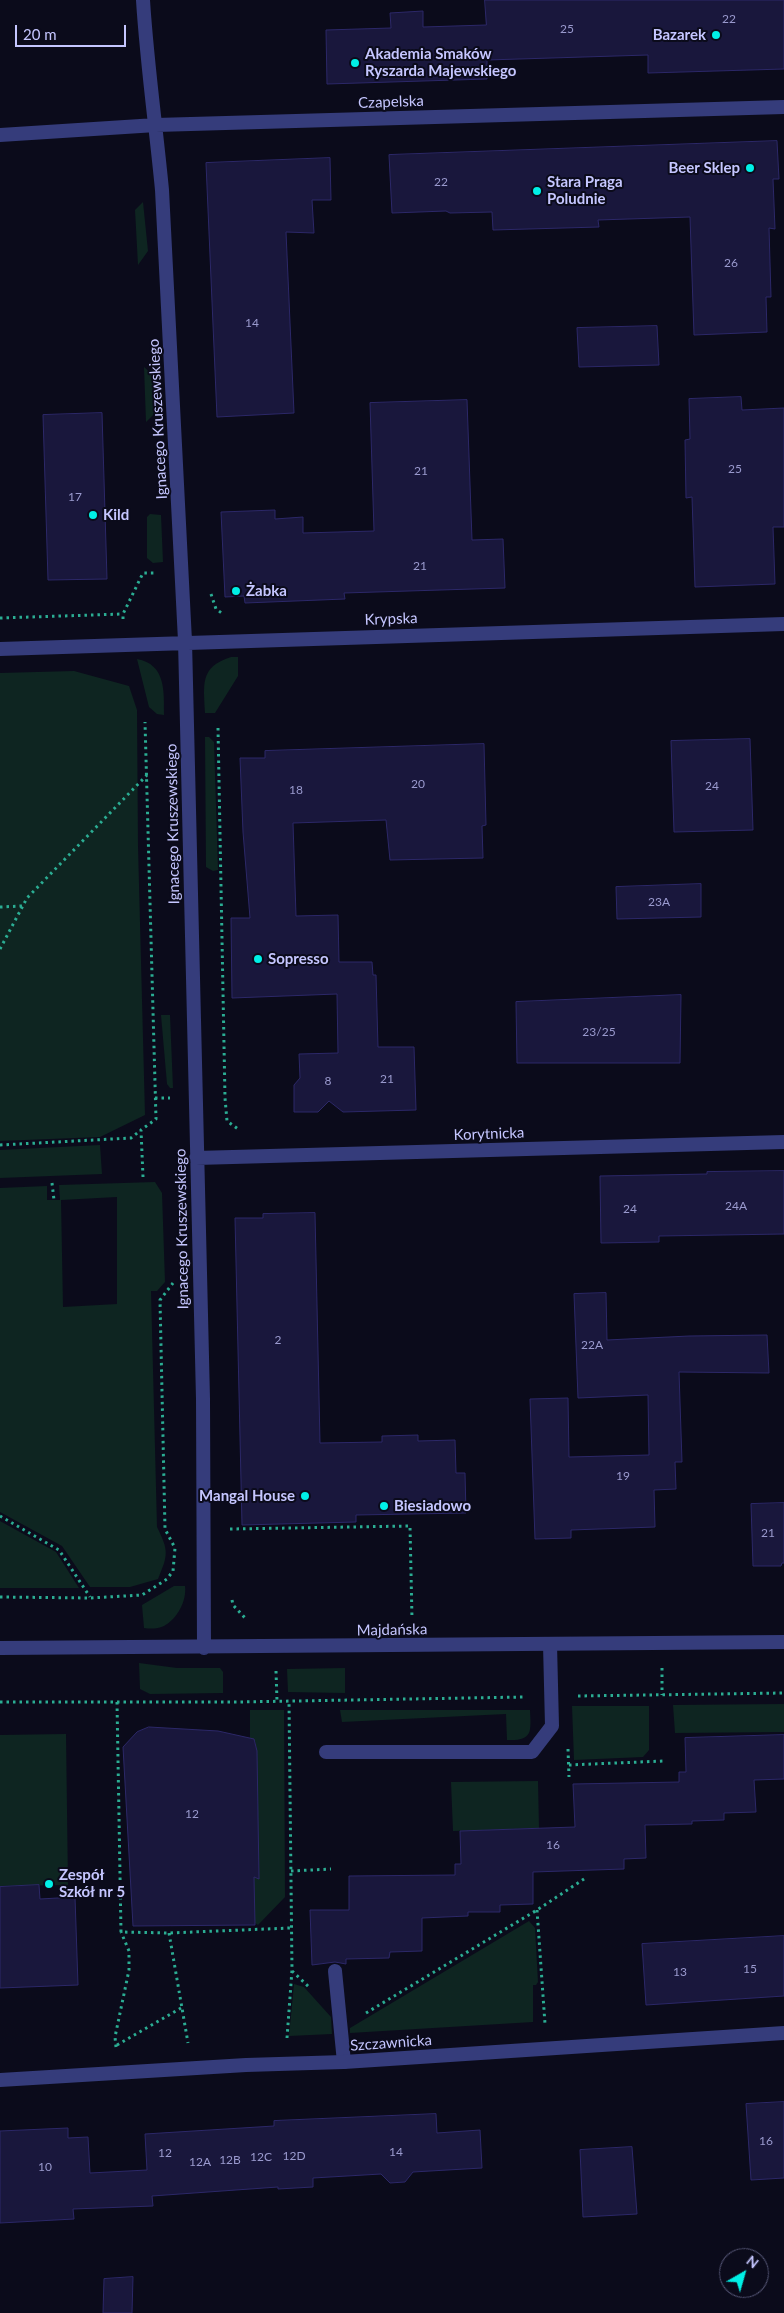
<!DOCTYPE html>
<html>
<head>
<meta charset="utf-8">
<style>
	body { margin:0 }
	#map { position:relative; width:784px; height:2313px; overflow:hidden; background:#0b0b1b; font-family:Lato,sans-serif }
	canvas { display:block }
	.north { position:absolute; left:719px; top:2248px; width:50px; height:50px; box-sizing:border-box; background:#0b0b1b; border:1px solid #555676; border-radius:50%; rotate:38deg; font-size:14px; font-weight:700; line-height:20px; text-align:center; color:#c5c6ff }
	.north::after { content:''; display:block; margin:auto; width:18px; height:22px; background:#00f0e6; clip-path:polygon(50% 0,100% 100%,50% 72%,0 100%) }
	.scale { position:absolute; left:15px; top:25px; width:111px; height:22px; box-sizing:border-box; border:2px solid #c5c6ff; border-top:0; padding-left:6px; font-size:15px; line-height:18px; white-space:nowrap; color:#c5c6ff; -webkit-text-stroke:4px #0b0b1b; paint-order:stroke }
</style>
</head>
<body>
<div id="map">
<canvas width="784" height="2313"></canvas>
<div class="north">N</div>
<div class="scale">20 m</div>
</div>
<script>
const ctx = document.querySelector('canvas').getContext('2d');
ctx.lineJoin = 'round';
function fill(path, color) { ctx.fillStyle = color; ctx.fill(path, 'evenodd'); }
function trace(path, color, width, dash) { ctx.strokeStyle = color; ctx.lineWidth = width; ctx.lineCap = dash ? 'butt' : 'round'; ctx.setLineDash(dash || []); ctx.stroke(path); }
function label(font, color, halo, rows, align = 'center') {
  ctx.font = font + ' Lato,sans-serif'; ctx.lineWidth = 4; ctx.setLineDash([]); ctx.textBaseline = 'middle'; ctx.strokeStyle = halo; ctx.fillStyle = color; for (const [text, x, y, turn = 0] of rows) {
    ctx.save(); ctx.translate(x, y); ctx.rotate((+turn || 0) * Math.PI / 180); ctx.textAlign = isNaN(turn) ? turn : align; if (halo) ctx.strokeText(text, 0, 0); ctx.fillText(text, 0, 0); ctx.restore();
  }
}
fill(new Path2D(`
	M143,202L148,251L138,265L135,210Z
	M144,367L155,377L157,411L146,422Z
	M150,514L161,515L163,562L153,563L147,558V517Z
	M231,657H238V676L215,713H205C204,685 199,667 231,657Z
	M137,659C166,664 164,692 164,715L157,714L149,707Z
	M74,671L129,686L137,710L138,846L145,1115L100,1137L0,1141V673Z
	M205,737H209L214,742L218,870L213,871L206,867Z
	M161,1015H170L173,1088H170L167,1084Z
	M100,1145L102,1174L0,1178V1150Z
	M155,1182L162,1193L165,1282L157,1291H151L157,1527C169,1551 168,1555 158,1579L130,1587H90L62,1546L0,1512V1188L47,1186V1200H60L59,1185ZM117,1197V1304L63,1307L61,1200Z
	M0,1521L56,1552L79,1588H0Z
	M174,1586H185C187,1601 177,1619 164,1626C157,1629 151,1629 144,1628L142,1605Z
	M139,1663L177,1668H220L223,1672V1693L150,1694L140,1689Z
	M345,1668V1693L288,1692L287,1669Z
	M784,1704V1732L675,1733L673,1705Z
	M572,1706H649V1750L643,1757L574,1760Z
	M250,1710H284L285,1897L258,1925L255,1923L254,1877L259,1879L257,1751L255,1741L250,1738Z
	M340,1710H530C531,1732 533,1741 507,1740L506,1714L342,1722Z
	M66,1734L68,1885L0,1886V1735Z
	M538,1781L539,1828L453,1831L451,1782Z
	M529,1921L535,1928L538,1982L536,1985H533V2022L350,2033V2028Z
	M294,1984L304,1987L331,2017L332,2034L289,2036Z`), '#0e2521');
const building = new Path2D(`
	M485,0H784V69L648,73V55L487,60V79L327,84L326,30L391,28L390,13L423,11V27L486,25Z
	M777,141L779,179H773L775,229L769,228L771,297H766L767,332L694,335L690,217L598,220L599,227L493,230L492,212L450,213L446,211L392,213L389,155Z
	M330,158L331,200H312L314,233L286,232L294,413L217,417L206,163Z
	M657,326L659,365L579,367L577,328Z
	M741,397L742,410L784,408V527H773L775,584L695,587L692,497L686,498L685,440L690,439L689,399Z
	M467,400L472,540L503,539L505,588L344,593L345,599L245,603L244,596L225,597L221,512L275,510V519L303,517V533L374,531L370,403Z
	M102,413L107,579L48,580L43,415Z
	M750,739L753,830L674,832L671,741Z
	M484,744L486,825L482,826L483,858L390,860L386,820L293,823L296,916L338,915L339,962H372L373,975H376L378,1047H414L416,1110L343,1112L329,1101L318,1112H294V1085L300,1078L299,1054L338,1053L337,994L232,998L231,918H250L243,832L240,758H265V751Z
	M701,884V917L617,919L616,887Z
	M681,995L680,1063H517L516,1002Z
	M784,1171V1234L659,1236V1242L601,1243L600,1176L707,1174V1172Z
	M315,1213L320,1443L382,1442V1436L418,1435V1441L455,1440L456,1473H465L466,1513L356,1515V1522L242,1525L235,1218H263V1214Z
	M606,1293L607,1340L689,1336L767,1335L769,1373L679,1372L682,1462H675L676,1489L654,1490L655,1527L571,1530V1538L535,1539L530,1399L568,1398L569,1457L649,1455L648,1395L578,1398L574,1294Z
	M784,1503V1563H782L781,1566H753L751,1504Z
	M149,1727L218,1731L254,1739L257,1751L259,1879L254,1877L255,1925L133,1926L123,1747L137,1732Z
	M784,1735V1779L754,1780L756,1812L724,1813V1820L692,1821V1824L645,1825L646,1858L624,1859V1869L533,1872V1904L500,1905V1912H468V1916L422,1918V1951L390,1952L389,1958L346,1959V1964L335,1962L312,1965L310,1910H349V1876L455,1875V1864H461L460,1831L575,1827L573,1784L679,1782V1772H686L685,1738Z
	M39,1885L40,1899L75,1897L78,1985L0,1988V1887Z
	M784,1936V1996L646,2005L642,1944Z
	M784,2102V2178L751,2180L746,2104Z
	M436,2114L437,2133L480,2130L482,2168L413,2172L405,2182L390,2183L381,2174L313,2178V2187L278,2189V2187L152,2196L153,2206L73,2209L74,2219L0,2223V2131L68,2128V2138L88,2137L90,2173L147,2170L145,2134L274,2126V2121Z
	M632,2147L637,2214L583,2217L580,2150Z
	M133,2277L132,2313H103L104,2279Z`);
fill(building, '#19173c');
trace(building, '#2c2868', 1);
trace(new Path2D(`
	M211,594L216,609L223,614
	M0,618L123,614
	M123,619V614L143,573H156
	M218,728L225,1098L227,1121L238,1129
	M0,907L22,906
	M0,949L27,898L147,775
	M155,1098H170
	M0,1145L131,1138L141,1130
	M143,1177L141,1130L156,1119L145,722
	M52,1183L54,1200
	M0,1516L59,1550L90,1597
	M230,1529L410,1526L412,1619
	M0,1597L90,1598L142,1595L167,1579L173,1571L175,1548L165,1529L160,1300L173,1283
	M232,1600L233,1605L246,1619
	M662,1668V1695
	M276,1671L277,1701
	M578,1696L784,1693
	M0,1702H238L524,1697
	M117,1702L121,1932L169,1933L290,1928
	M568,1749L569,1777
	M569,1765L663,1761
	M291,1871L331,1869
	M537,1910L545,2024
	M169,1933L188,2043
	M292,1971L309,1987
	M366,2013L537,1910L587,1877
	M287,2038L292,1970L289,1701
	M117,2045L181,2008
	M116,2047L115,2037L129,1970V1951L121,1932`), '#2bad93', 3, [2.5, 4]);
trace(new Path2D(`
	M326,1752H532L552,1726L550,1644
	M335,1971L344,2062`), '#353c7b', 14);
trace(new Path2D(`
	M143,0C147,64 156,127 162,190L185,641L203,1399L204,1648
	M0,135L156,125L784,107
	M0,649L784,624
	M196,1158L784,1142
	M0,1648L784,1642
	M0,2080L246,2065L344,2062L784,2033`), '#353c7b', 14);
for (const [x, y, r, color] of [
	[716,35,5,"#00f0e6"],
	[355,63,5,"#00f0e6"],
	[750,168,5,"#00f0e6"],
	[537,191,5,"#00f0e6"],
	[93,515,5,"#00f0e6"],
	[236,591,5,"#00f0e6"],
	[258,959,5,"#00f0e6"],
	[305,1496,5,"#00f0e6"],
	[384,1506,5,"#00f0e6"],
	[49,1884,5,"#00f0e6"]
]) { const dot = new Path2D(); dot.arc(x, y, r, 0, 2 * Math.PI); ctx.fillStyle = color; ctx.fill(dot); trace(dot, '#0b0b1b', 2); }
label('12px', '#9a9ace', null, [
	["22",729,19],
	["25",567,29],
	["22",441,182],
	["26",731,263],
	["14",252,323],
	["25",735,469],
	["21",421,471],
	["17",75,497],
	["21",420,566],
	["20",418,784],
	["24",712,786],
	["18",296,790],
	["23A",659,902],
	["23/25",599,1032],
	["21",387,1079],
	["8",328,1081],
	["24A",736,1206],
	["24",630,1209],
	["2",278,1340],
	["22A",592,1345],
	["19",623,1476],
	["21",768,1533],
	["12",192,1814],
	["16",553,1845],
	["15",750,1969],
	["13",680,1972],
	["16",766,2141],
	["14",396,2152],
	["12",165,2153],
	["12D",294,2156],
	["12C",261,2157],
	["12B",230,2160],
	["12A",200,2162],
	["10",45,2167]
]);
label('bold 15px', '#c5c6ff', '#0b0b1b', [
	["Bazarek",706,35,"right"],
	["Akademia Smaków",365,54],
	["Ryszarda Majewskiego",365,71],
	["Beer Sklep",740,168,"right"],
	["Stara Praga",547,182],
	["Poludnie",547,199],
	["Kild",103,515],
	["Żabka",246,591],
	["Sopresso",268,959],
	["Mangal House",295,1496,"right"],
	["Biesiadowo",394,1506],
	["Zespół",59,1875],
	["Szkół nr 5",59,1892]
], 'left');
label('15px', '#c5c6ff', '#0b0b1b', [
	["Czapelska",391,102,-2],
	["Ignacego Kruszewskiego",158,419,-93],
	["Krypska",391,619,-2],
	["Ignacego Kruszewskiego",173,824,-91],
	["Korytnicka",489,1134,-2],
	["Ignacego Kruszewskiego",182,1229,-91],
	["Majdańska",392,1630,-1],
	["Szczawnicka",391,2043,-4]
]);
</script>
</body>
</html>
